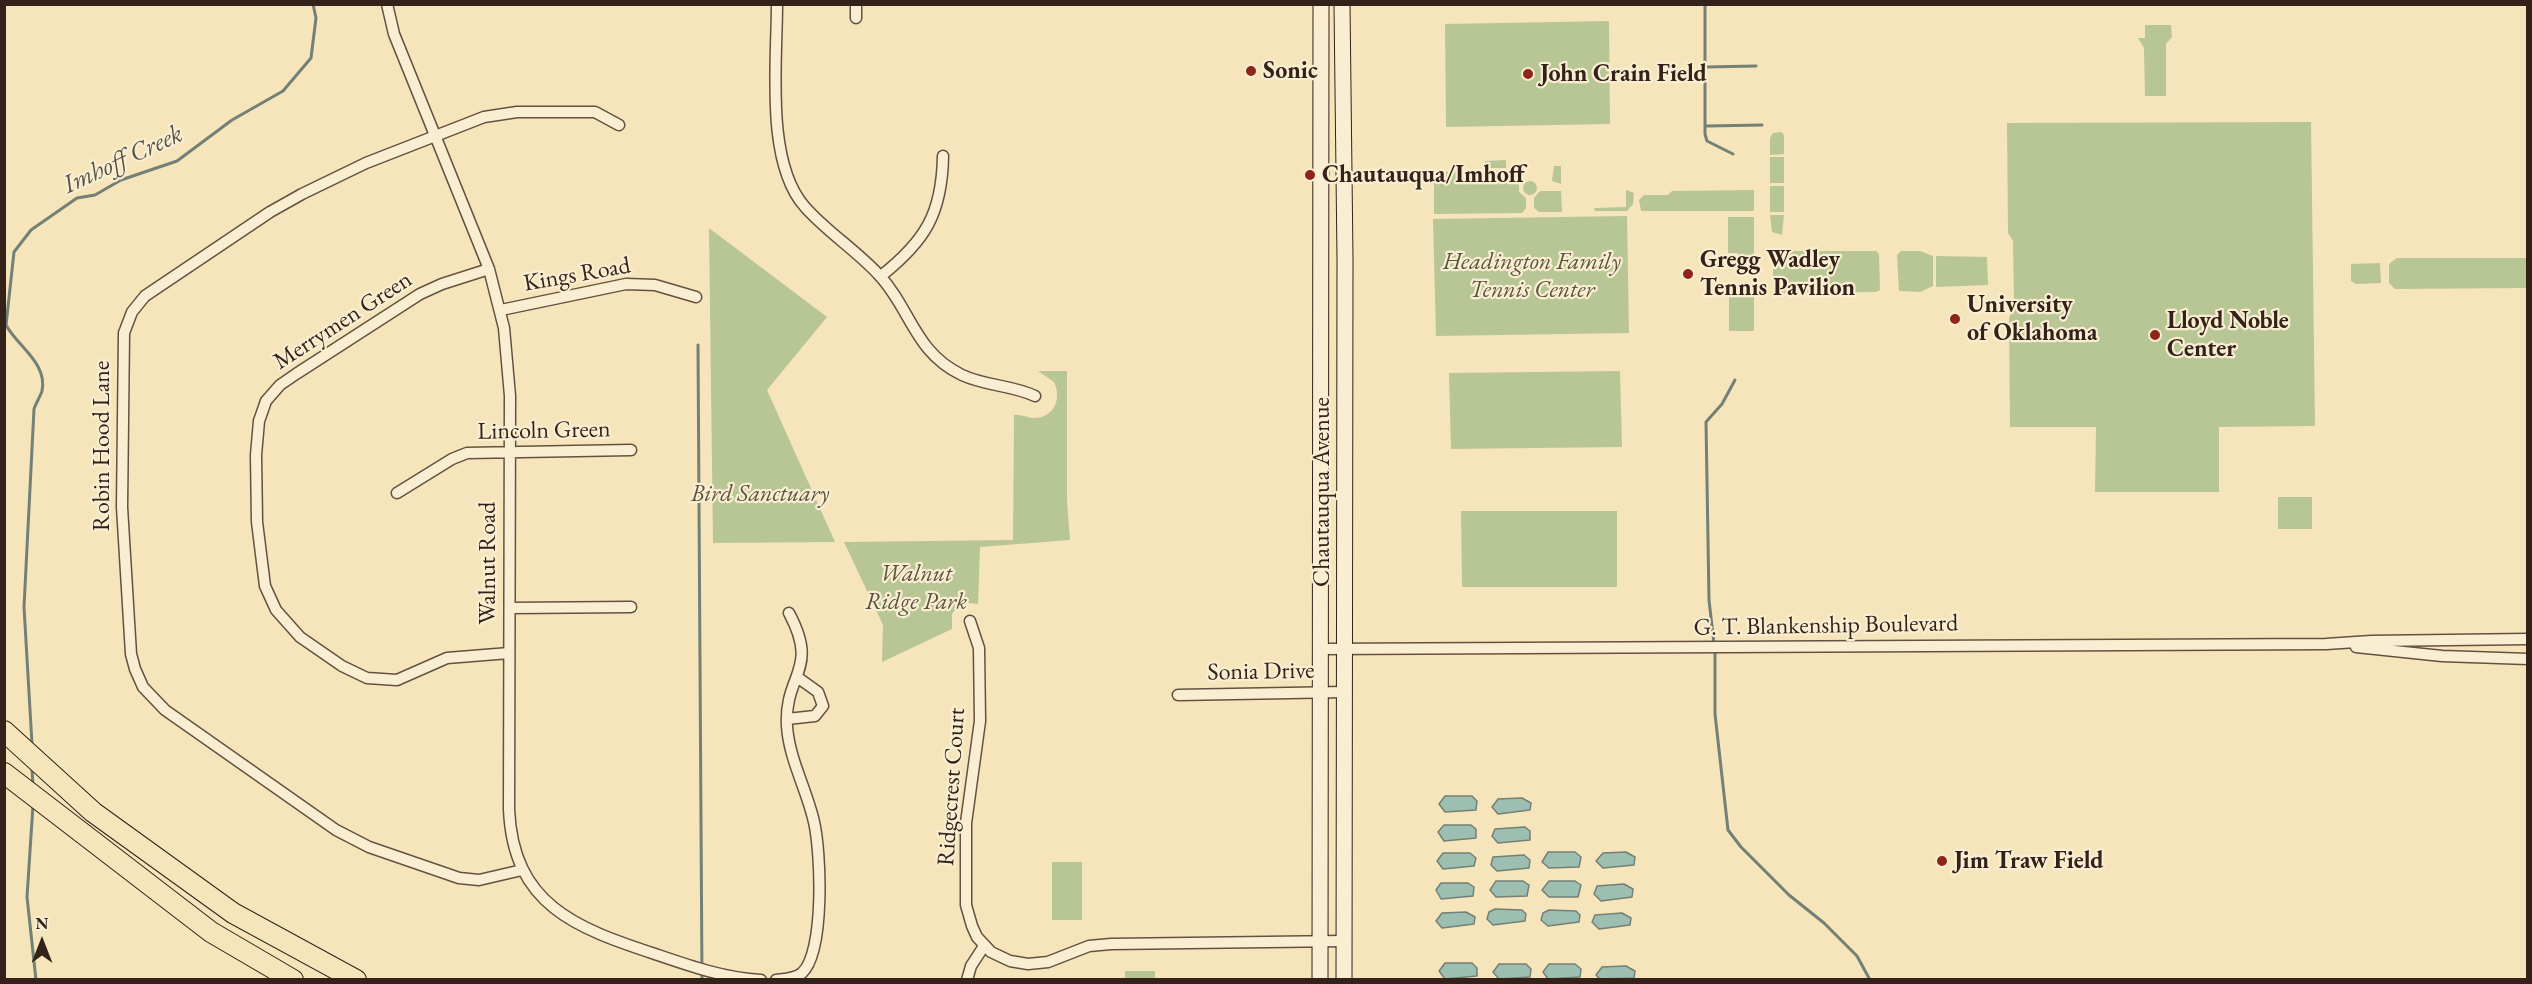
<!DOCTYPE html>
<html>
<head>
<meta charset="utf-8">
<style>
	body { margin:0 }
	#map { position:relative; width:2532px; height:984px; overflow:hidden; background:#f6e5ba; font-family:"EB Garamond",serif }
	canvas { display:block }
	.frame { position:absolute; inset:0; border:6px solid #342119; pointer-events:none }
	.north { position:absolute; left:12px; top:912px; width:60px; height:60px; -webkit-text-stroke:4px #f9eed2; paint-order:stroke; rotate:0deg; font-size:16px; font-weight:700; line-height:24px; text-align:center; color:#342119 }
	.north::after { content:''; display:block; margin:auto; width:21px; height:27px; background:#342119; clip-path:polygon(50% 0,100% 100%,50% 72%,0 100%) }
</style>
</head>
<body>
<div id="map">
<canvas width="2532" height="984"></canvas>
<div class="frame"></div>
<div class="north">N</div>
</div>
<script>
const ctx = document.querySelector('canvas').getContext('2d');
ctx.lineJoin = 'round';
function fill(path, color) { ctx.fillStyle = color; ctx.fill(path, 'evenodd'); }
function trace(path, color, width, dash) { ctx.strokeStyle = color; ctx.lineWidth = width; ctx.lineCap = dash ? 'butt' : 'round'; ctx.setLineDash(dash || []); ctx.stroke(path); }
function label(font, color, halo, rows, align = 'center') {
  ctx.font = font + ' "EB Garamond",serif'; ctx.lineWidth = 4.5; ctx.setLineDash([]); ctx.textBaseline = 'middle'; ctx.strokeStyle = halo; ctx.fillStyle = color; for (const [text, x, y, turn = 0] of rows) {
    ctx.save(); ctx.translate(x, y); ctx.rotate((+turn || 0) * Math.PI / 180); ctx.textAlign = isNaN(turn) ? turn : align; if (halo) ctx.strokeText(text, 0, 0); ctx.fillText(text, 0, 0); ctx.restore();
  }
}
fill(new Path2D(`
	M1609,21L1610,124L1446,127L1445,24Z
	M2145,25H2171L2172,37L2166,44V96H2145L2144,48L2138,38H2145Z
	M2311,122L2315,426L2219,427V492H2095L2096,427H2010L2009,318L2014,305L2013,241L2008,233L2007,123Z
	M1781,132L1784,135V154L1770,155V138L1773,133Z
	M1770,157H1784V183H1770Z
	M1506,160V168H1485V161Z
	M1554,166H1561V184L1552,181Z
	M1506,171L1507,184H1519V192L1526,198V208L1522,213L1434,214V175L1436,172Z
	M1523 188a7 7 0 1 1 14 0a7 7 0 1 1-14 0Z
	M1770,186H1784V212H1770Z
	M1626,190L1634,193L1633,204L1627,211H1595L1594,208L1626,207Z
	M1754,190V211H1641L1639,200L1644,195H1668L1672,191Z
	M1540,191H1561L1562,212H1539L1534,208V198Z
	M1770,215H1784L1782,235L1772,232Z
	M1627,216L1629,333L1436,336L1433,219Z
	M1728,217H1754V257H1738V253H1728Z
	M709,228L827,317L767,390L835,542L713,543Z
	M1775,251H1876L1879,254L1880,290L1876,292L1776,293L1773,290V255Z
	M1901,251H1920L1933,256V286L1920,292L1899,291L1897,255Z
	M1936,256L1987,257L1988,285L1936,287Z
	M2397,258H2527V288L2395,289L2389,283V264Z
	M2380,263L2381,283L2356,284L2351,281V264Z
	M1734,288H1754V331H1729V290Z
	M1038,371H1067V501L1070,540L980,547L978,604L961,602L952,614V629L882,662L883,625L844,542L1013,540L1014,415C1021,414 1027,418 1034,418C1054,418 1062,399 1054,382Z
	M1620,371L1622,447L1451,449L1449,373Z
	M2278,497H2312V529H2278Z
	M1461,511H1617V587H1462Z
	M1052,862H1082V920H1052Z
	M1125,971H1155V979H1125Z`), '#b7c694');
const water = new Path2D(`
	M1445,796H1472L1477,801L1476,810L1445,812L1439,804Z
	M1522,798L1531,803L1530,810L1498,814L1492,807L1498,799Z
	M1444,825H1471L1476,829V838L1444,841L1438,832Z
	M1525,827L1530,831V840L1498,843L1492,836L1495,829Z
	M1548,852H1575L1581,857L1579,867L1549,868L1542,862Z
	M1626,852L1635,857L1634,865L1603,868L1596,861L1603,853Z
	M1443,853H1470L1476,858L1474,866L1443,869L1437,861Z
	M1524,855L1530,860L1529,868L1497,871L1491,865L1493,857Z
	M1496,881H1523L1529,885L1527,896L1496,897L1490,890Z
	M1549,881H1575L1581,885L1578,897H1549L1542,890Z
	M1441,883H1468L1474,887L1473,896L1441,899L1436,890Z
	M1624,884L1633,889L1632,897L1601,901L1594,894L1597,886Z
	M1495,909L1522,910L1526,914L1525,921L1493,925L1487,919L1489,912Z
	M1549,910L1576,911L1580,915L1579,922L1548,926L1541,920L1543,913Z
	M1466,912L1475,917L1474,924L1442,928L1436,921L1442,913Z
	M1622,913L1631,918L1630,925L1599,929L1592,922L1595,915Z
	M1445,963H1472L1477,968V976L1445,979L1439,971Z
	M1499,964H1526L1531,969L1530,977L1499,979L1493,972Z
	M1549,964H1575L1581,969L1580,977L1548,979L1543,972Z
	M1626,966L1635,971L1634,978L1600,979L1596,975L1602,967Z`);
fill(water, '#9dbfb2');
trace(water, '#738075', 1.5);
trace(new Path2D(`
	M1705,4V134L1707,141L1733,154
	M1706,67L1756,66
	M1707,126L1762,125
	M698,345L702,980
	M1714,644L1709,600L1706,422L1722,404L1735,380
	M1715,651V714L1728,830L1741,847L1789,895L1824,923L1857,956L1870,980
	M32,744L24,607L34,409C36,403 40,397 42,391C48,363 17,346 6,325L14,252L31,230L77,198L95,195L121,180L177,161L232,120L283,91L311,58L316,18L313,4
	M32,769L33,786
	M33,805L27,897L36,980`), '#738075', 3);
const street = new Path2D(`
	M387,4L394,34L489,269L504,328L510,396L509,809C513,905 576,928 655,954C690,966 724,978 761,980
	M777,4C777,63 765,162 805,207C827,232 856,250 879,275C911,309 914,352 962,375C985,386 1012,385 1035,396
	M856,4V18
	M489,269L442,284L420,294L296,374L280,385L266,401L259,421L256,455L257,522L265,586L276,610L300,637L342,666L367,678L397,680L447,658L509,653
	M881,276C925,241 942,214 943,156
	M501,310L626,284L655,285L696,297
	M397,493L452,459L467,453L631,450
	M510,608L631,607
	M970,621L979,648L980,721L966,823V905L972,926L977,937L991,952L1010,961L1028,964L1048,962L1089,946L1111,944L1344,941
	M2356,647L2442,656L2528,659
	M1321,649L2326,644L2371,641L2528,639
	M1178,695L1344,692
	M787,719L815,716L823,706L818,692L797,677
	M522,870L479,880L459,878L369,847L336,830L165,710L143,687L135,669L131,654L122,507L124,333L132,312L145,296L270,212L302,194L366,163L484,117L517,112H595L619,125
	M776,980C784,979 795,979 802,973C825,952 821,852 814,822C807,790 789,759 787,726C784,673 820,671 789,613
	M967,980L971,966L984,946`);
const secondary = new Path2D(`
	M1342,4L1345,259L1344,980
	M1320,980L1321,4`);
const highway = new Path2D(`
	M4,731L93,812L233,913L356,980
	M4,773L211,932L293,980`);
trace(street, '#645241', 13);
trace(secondary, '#342119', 17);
trace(highway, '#342119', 22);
trace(street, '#f9eed2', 10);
trace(secondary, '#f9eed2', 15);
trace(highway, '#f6e5ba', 20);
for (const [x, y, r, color] of [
	[1251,71,6,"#8f2418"],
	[1528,74,6,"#8f2418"],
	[1310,175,6,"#8f2418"],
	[1688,274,6,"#8f2418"],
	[1955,319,6,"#8f2418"],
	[2155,335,6,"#8f2418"],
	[1942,861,6,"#8f2418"]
]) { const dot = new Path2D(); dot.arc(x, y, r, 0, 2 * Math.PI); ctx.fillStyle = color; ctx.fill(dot); trace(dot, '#f9eed2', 2); }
label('bold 24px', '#342119', '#f9eed2', [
	["Sonic",1263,71],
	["John Crain Field",1540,74],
	["Chautauqua/Imhoff",1322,175],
	["Gregg Wadley",1700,260],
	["Tennis Pavilion",1700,288],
	["University",1967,305],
	["of Oklahoma",1967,333],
	["Lloyd Noble",2167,321],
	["Center",2167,349],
	["Jim Traw Field",1954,861]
], 'left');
label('italic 24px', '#5b533e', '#f9eed2', [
	["Headington Family",1532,262],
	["Tennis Center",1532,290],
	["Bird Sanctuary",760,494],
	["Walnut",916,574],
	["Ridge Park",916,602]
]);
label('24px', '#342119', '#f9eed2', [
	["Kings Road",577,275,-10],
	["Merrymen Green",343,321,-33],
	["Lincoln Green",544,431,-1],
	["Robin Hood Lane",102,446,-90],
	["Chautauqua Avenue",1322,492,-90],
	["Walnut Road",488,563,-90],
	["G. T. Blankenship Boulevard",1826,626,-1],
	["Sonia Drive",1261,672,-1],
	["Ridgecrest Court",952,787,-86]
]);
label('italic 26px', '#545047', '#f9eed2', [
	["Imhoff Creek",123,160,-25]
]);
</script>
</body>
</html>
